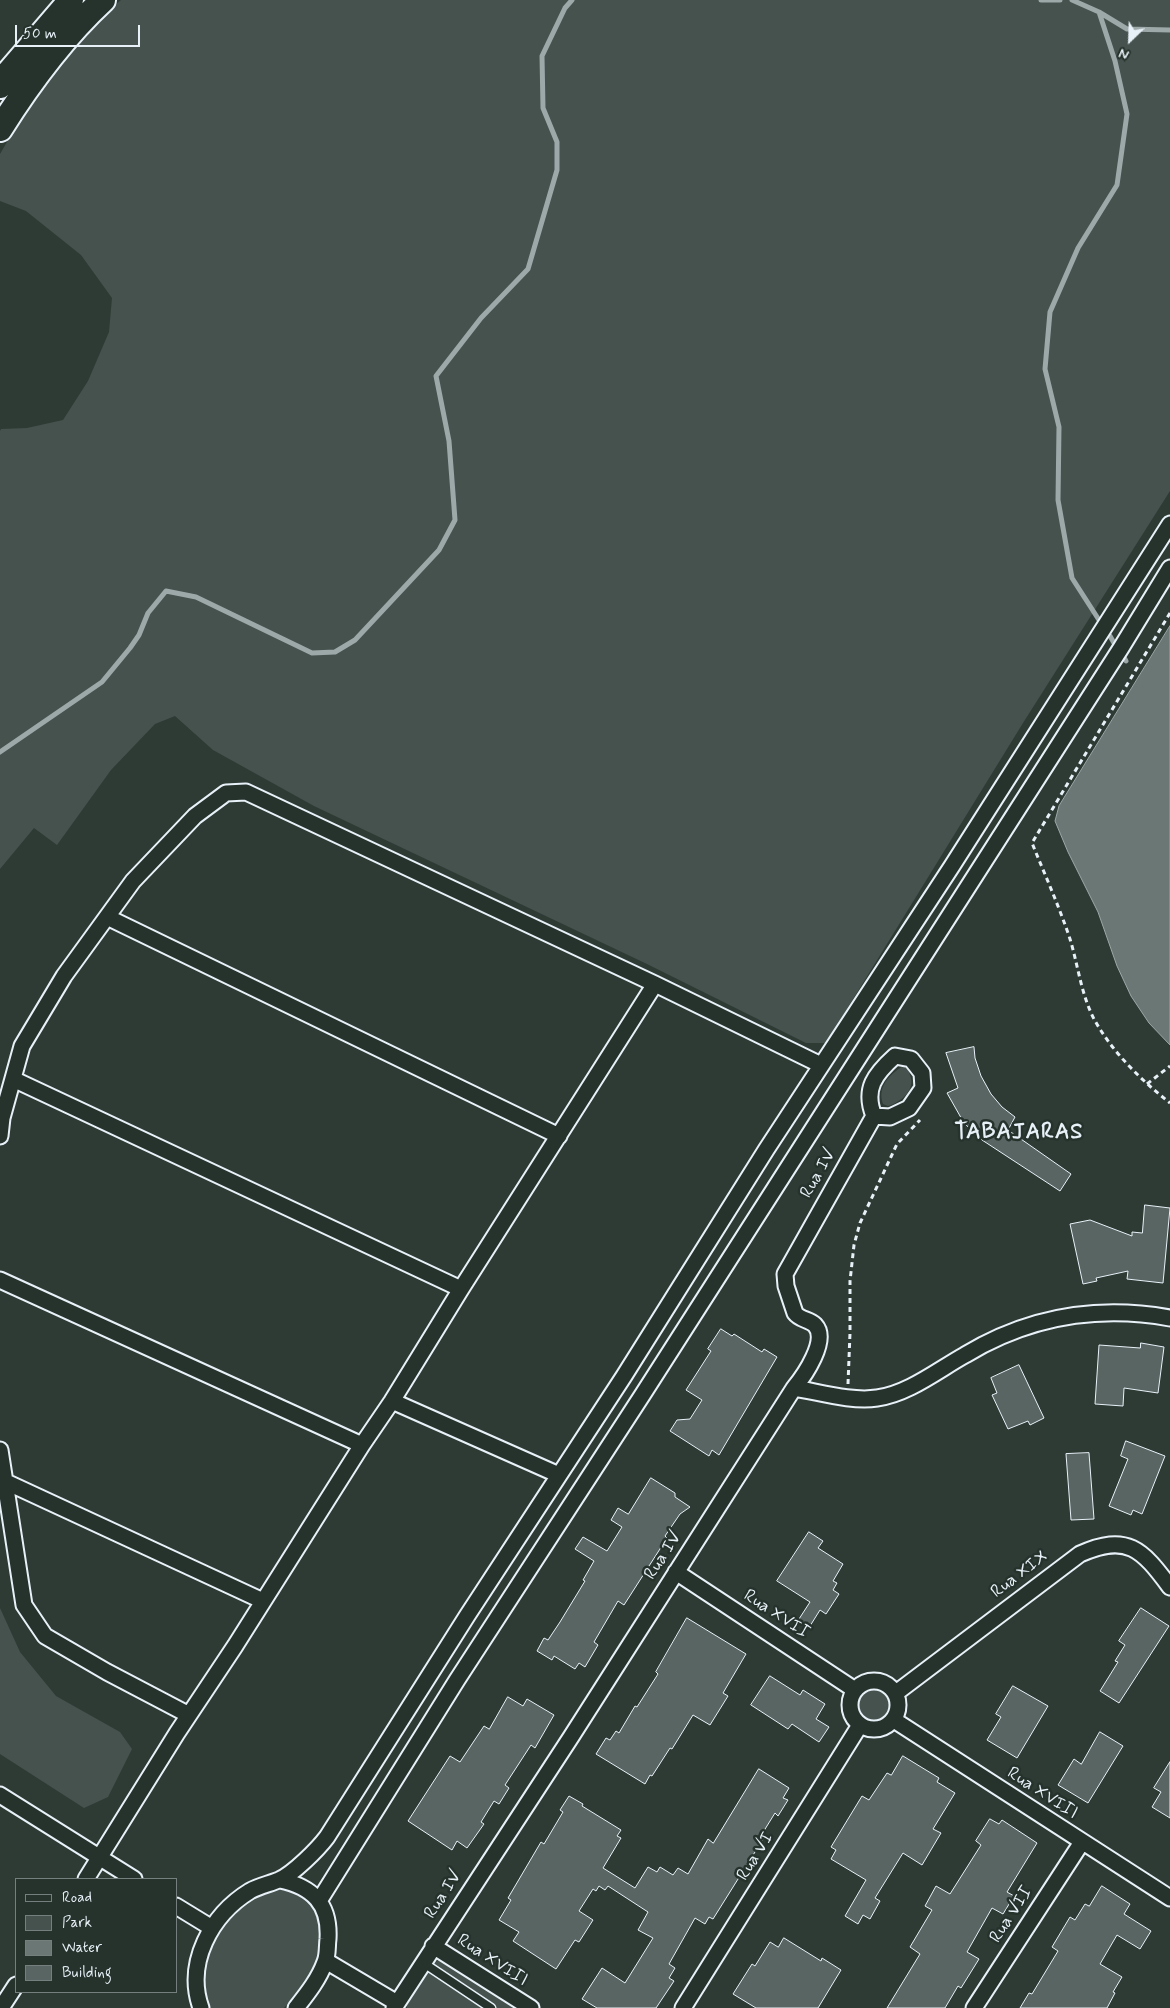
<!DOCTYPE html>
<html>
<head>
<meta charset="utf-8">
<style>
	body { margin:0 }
	#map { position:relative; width:1170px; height:2008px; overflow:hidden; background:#2e3b35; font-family:Mynerve,sans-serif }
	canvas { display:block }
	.legend { position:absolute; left:15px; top:1878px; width:162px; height:115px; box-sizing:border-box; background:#26332d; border:1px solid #747f7e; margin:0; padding:6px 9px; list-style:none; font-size:15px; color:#e8f1f8 }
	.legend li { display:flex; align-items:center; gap:10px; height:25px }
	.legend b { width:25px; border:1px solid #747f7e }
	.north { position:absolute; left:1105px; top:15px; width:50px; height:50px; -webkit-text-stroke:4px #26332d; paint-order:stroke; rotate:204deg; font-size:14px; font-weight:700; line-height:20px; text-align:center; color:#e8f1f8 }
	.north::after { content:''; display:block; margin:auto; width:18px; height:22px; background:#e8f1f8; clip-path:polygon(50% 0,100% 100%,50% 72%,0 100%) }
	.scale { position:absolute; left:15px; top:25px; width:125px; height:22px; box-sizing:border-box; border:2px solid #e8f1f8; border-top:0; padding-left:6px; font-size:15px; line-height:18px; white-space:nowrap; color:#e8f1f8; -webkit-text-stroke:4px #26332d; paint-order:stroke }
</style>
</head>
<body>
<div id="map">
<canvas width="1170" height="2008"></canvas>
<ul class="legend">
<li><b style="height:6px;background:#26332d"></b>Road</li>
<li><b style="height:14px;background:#45524e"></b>Park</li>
<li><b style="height:14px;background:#6b7775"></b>Water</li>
<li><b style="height:14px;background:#596563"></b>Building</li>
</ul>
<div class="north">N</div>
<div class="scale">50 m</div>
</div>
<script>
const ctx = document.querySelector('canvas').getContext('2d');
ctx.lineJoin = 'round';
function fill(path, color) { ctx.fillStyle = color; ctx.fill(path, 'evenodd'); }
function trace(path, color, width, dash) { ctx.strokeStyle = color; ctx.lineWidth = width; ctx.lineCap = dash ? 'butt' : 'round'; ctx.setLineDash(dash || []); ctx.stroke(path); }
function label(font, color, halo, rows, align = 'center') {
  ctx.font = font + ' Mynerve,sans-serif'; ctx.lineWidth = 5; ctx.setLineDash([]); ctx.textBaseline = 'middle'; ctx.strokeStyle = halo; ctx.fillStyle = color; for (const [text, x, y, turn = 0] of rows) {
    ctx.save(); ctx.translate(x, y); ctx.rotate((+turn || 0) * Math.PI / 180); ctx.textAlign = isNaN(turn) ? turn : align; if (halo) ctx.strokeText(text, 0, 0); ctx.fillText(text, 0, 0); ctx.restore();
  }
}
fill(new Path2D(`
	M121,0H1170V491L1023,723L826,1043H806L647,964L314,806L213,750L175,716L155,724L111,770L57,845L34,828L0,869V431L1,429L27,428L63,420L88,381L109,332L112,298L81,255L26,211L0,201V154L32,99L95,23Z
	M903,1066C907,1068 909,1070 910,1075C916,1090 901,1102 888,1106L883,1104C877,1087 889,1075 903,1066Z
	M0,1608L20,1652L56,1696L120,1732L132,1749L108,1797L84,1808L0,1754Z
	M854 1705a20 20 0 1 1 40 0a20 20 0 1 1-40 0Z
	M280,1889C310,1895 321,1912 319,1941C318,1947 319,1954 317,1960C310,1978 297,1994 284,2008H210C188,1958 231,1901 280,1889Z
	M439,1960H444L520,2008H407V2005C414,1994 427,1965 439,1960Z`), '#45524e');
const water = new Path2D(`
	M1170,626V1045L1149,1023L1131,996L1117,966L1098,912L1068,852L1055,821L1059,806Z`);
fill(water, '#6b7775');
trace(water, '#9da8a9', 1);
trace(new Path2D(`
	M1041,0H1060
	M1072,0L1099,12L1127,29L1170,30
	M1099,620L1072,578L1058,500L1059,427L1045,369L1050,312L1078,248L1117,185L1127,114L1115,61L1099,12
	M1110,636L1114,643
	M1125,659L1126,661
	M0,752L102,682L130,648L139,635L148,613L166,591L196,597L312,653L335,652L355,640L439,550L455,520L449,441L436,376L481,318L528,269L557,170V142L543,108L542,56L565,8L572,0`), '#9da8a9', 5);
const building = new Path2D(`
	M974,1047L975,1058L981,1076L991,1094L1002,1107L1015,1117L1008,1130L1071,1174L1060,1191L982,1140L964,1123L947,1093L958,1088L946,1053Z
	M1145,1205L1170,1208L1163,1283L1127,1279L1128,1271L1096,1278L1097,1281L1083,1284L1070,1224L1090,1220L1132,1236V1232L1142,1233Z
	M721,1329L732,1336L734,1334L762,1352L764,1349L777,1357L719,1455L712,1450L709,1456L670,1431L677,1420L690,1419L702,1400L686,1390L711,1351L708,1349Z
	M1141,1343L1164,1347L1158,1393L1124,1388L1123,1406L1095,1404L1099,1345L1140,1348Z
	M1019,1365L1044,1418L1030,1425L1028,1421L1008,1429L992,1395L997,1393L991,1378Z
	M1126,1441L1165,1456L1142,1514L1133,1510L1131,1515L1109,1506L1128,1459L1121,1456Z
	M1089,1453L1094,1519L1071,1520L1066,1454Z
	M651,1478L675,1493V1497L690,1507L680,1514L665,1536L667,1538L624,1605L618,1601L594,1642L598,1645L585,1667L579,1663L575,1669L554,1656L552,1660L537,1651L544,1638L548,1640L560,1622L585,1581L583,1580L594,1561L575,1549L583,1537L607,1551L622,1527L611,1520L618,1508L628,1514Z
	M809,1532L823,1541L818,1548L843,1564L833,1581L837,1583L833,1590L839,1594L826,1614L820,1610L810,1626L799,1619L810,1602L777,1581Z
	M1141,1608L1169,1626L1119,1703L1100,1691L1118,1662L1115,1661L1125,1645L1119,1641Z
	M687,1618L746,1654L723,1693L728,1696L710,1725L693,1715L672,1749L670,1748L652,1776L650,1775L645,1784L596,1754L606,1738L610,1740L616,1731L619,1733L635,1706L637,1707L658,1674L656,1672Z
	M770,1676L800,1695L803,1690L825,1704L816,1719L829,1727L819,1742L792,1724L788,1729L751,1705Z
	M1013,1686L1048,1706L1017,1758L987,1740L1001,1717L996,1714Z
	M508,1697L523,1706L527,1699L554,1715L535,1748L531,1745L505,1785L509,1788L499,1804L494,1801L481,1822L484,1824L467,1848L457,1841L452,1850L408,1821L450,1756L460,1762L484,1726L489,1729Z
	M1100,1732L1123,1746L1088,1803L1058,1785L1074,1759L1081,1764Z
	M903,1756L939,1778L937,1782L955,1793L933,1829L941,1833L922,1865L903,1853L875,1898L880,1901L870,1919L863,1915L858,1924L845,1916L866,1880L831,1859L836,1850L831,1847L862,1796L869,1800L887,1773L891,1775Z
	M1170,1762V1818L1152,1807L1161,1792L1154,1788Z
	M759,1769L789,1788L783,1798L788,1800L778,1816L775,1813L762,1834L765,1836L713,1919L709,1917L705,1924L695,1918L669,1964L675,1968L669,1978L674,1981L656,2008H597L582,1999L602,1968L625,1983L653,1938L638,1930L648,1912L608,1886L605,1890L599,1886L596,1891L593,1889L579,1911L593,1920L579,1942L575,1940L556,1969L513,1941L519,1932L499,1920L511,1900L508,1898L541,1842L544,1844L563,1812L560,1810L569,1796L583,1804L582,1806L621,1830L617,1836L621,1838L603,1868L635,1888L648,1867L657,1872L660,1867L673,1875L678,1868L688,1874L708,1839L713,1843Z
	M990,1819L999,1824L1002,1820L1037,1843L1007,1892L1014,1896L1003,1914L992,1908L967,1952L979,1959L961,1988L958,1986L945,2008H887L920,1954L910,1947L932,1910L925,1906L936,1886L950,1894L981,1845L976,1841Z
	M1102,1886L1130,1904L1124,1914L1151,1931L1140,1949L1117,1935L1100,1964L1122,1977L1113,1992L1115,1993L1107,2008H1020L1029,1993L1032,1994L1058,1951L1052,1947L1070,1917L1075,1920L1085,1904L1089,1906Z
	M784,1938L821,1961L822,1958L841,1970L818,2008H756L733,1994L752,1964L755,1966L770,1942L778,1947Z`);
fill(building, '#596563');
trace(building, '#e8f1f8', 1);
const service = new Path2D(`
	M422,1962L491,2008`);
const minor = new Path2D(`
	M107,917L559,1136
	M895,1056L911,1059L922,1073L923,1088L909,1108L890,1117L874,1116C863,1089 875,1074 895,1056Z
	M13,1079L461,1289
	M0,1136L2,1118L22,1046L64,976L133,881L195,816L226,793L246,792L655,984L821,1065
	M0,1280L362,1445
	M794,1388C819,1392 852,1402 877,1398C908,1394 938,1370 965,1355C1028,1317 1098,1305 1170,1318
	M392,1401L559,1475
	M0,1450L24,1605L45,1636L107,1672L189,1715
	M4,1481L263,1601
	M676,1572L855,1690
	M850 1705a24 24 0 1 1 48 0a24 24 0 1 1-48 0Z
	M896,1693L1080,1554C1127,1533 1142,1549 1170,1587
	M894,1720L1170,1898
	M0,1795L134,1879
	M86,1879L177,1733L235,1646L362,1445L392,1401L461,1289L655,984
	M280,1880C313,1887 330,1904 328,1939C327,1946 328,1955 325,1962C319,1979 307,1994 296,2008
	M319,1901L457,1680L643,1394L1121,648L1170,568
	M176,1906L212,1928
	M433,1946L531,2008
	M326,1961L397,2003
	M1,2008L16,1985
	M201,2008C185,1963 211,1915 250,1891C259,1886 269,1884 279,1880C293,1874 318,1849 327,1837L467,1616L624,1376L766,1150L952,866L1170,524
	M394,2008L571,1737L794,1388C804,1376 829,1340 815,1325C809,1319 800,1320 795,1313L786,1286L785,1274L874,1116
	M683,2008L860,1725
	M974,2008L1082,1842`);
const primary = new Path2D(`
	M0,86L10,71L71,0
	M0,129C29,83 63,37 103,0`);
trace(service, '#e8f1f8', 11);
trace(minor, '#e8f1f8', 19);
trace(primary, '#e8f1f8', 28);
trace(new Path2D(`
	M1170,613L1032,843C1045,875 1059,906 1070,939C1078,965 1081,994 1094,1019C1112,1052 1141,1080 1170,1103
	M1147,1084L1170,1066
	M848,1384L850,1333V1281L854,1245L860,1223L897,1144L920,1120`), '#e8f1f8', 3, [5, 4]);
trace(service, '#26332d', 8);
trace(minor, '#26332d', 15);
trace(primary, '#26332d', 24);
label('18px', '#e8f1f8', '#26332d', [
	["Rua IV",819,1174,-60],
	["Rua IV",664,1556,-57],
	["Rua XIX",1020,1575,-37],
	["Rua XVII",776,1615,33],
	["Rua XVIII",1042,1794,33],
	["Rua VI",756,1857,-58],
	["Rua IV",444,1895,-57],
	["Rua VII",1012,1915,-57],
	["Rua XVIII",492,1961,33]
]);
ctx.letterSpacing = '1px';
label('bold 22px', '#e8f1f8', '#26332d', [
	["TABAJARAS",1019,1133]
]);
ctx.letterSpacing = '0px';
</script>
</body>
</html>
